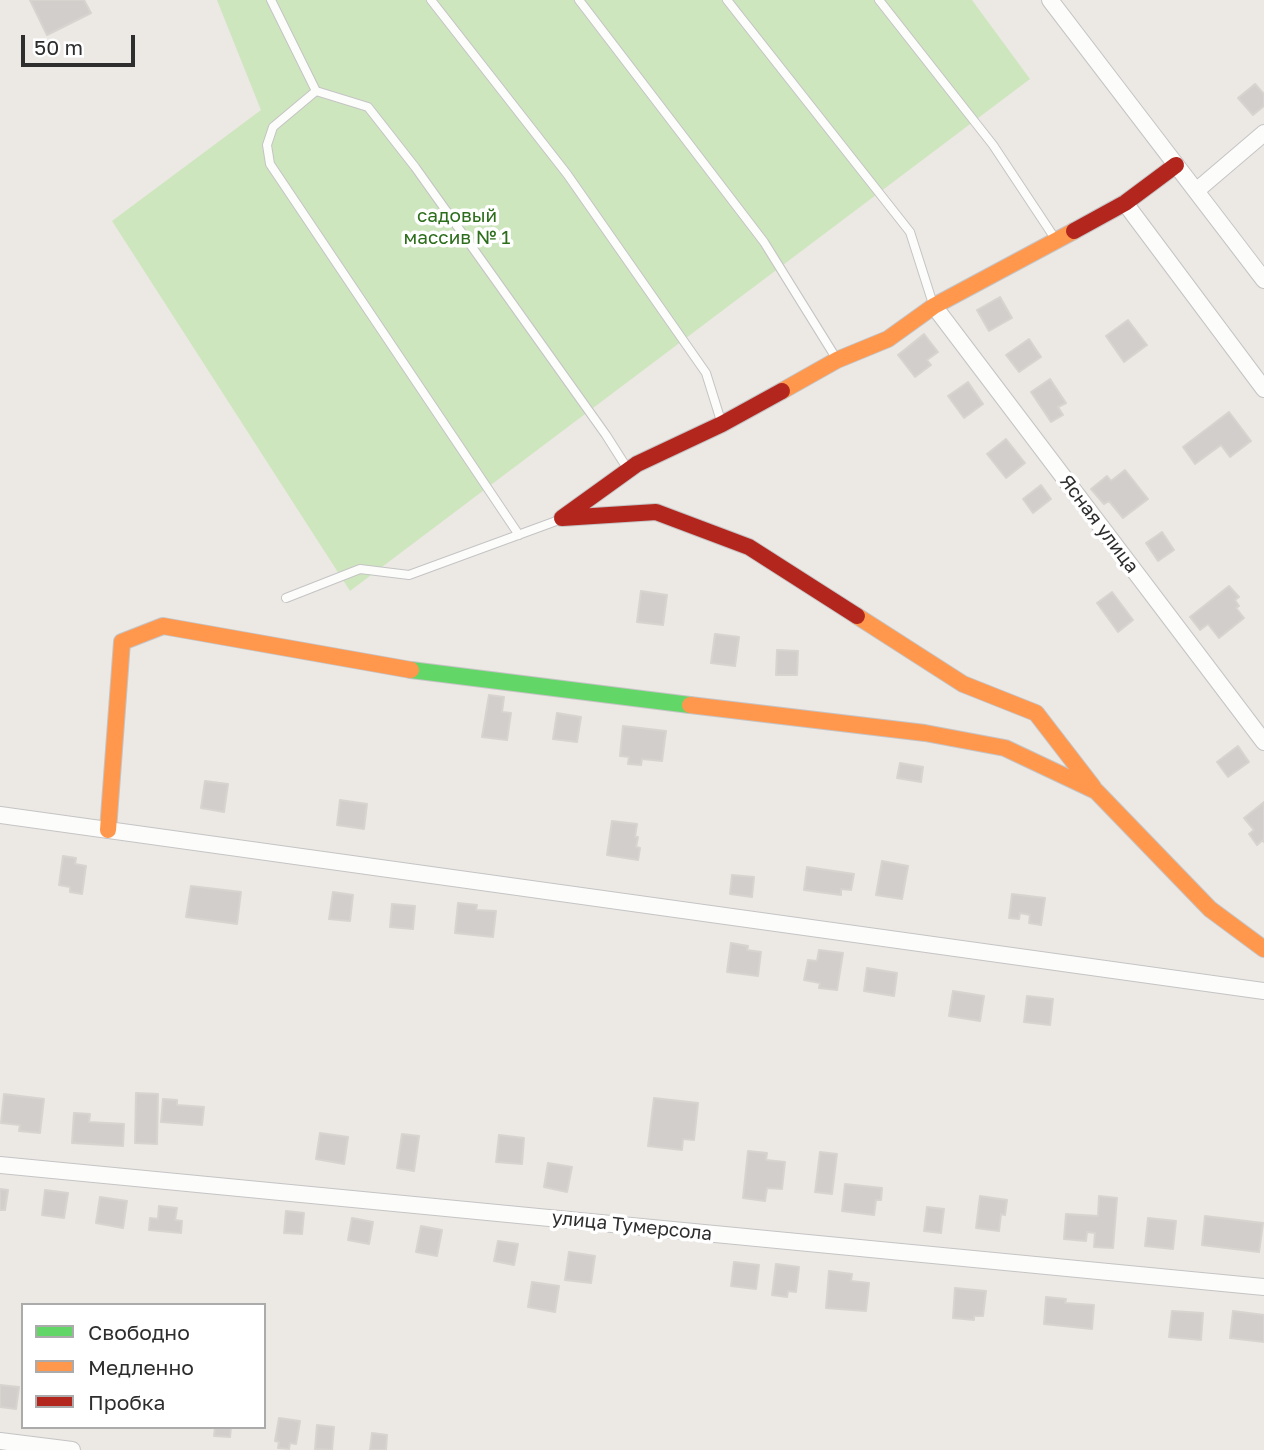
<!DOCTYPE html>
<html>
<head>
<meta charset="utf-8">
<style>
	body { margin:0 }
	#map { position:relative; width:1264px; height:1450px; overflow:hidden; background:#ece8e4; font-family:"Golos Text",sans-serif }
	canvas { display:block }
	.legend { position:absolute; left:21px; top:1303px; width:245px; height:126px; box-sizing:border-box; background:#fff; border:2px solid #ababab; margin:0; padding:9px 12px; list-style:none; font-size:21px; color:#2e2e2e }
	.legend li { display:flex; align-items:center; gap:14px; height:35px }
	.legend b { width:35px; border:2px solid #ababab }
	.scale { position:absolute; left:21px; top:35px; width:114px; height:32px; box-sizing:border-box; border:4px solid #2e2e2e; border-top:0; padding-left:9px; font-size:21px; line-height:24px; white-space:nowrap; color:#2e2e2e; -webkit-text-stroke:5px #fff; paint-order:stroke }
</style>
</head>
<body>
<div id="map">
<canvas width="1264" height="1450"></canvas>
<ul class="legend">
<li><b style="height:9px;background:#63d668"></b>Свободно</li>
<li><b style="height:9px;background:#ff974d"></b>Медленно</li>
<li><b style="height:9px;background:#b3261e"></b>Пробка</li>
</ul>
<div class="scale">50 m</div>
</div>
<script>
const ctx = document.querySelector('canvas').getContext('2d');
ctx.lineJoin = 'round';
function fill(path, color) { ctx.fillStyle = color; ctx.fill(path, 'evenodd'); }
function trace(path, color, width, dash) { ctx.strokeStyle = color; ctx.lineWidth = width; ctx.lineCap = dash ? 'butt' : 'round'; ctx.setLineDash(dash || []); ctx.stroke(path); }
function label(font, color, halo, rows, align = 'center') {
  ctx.font = font + ' "Golos Text",sans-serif'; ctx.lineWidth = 7; ctx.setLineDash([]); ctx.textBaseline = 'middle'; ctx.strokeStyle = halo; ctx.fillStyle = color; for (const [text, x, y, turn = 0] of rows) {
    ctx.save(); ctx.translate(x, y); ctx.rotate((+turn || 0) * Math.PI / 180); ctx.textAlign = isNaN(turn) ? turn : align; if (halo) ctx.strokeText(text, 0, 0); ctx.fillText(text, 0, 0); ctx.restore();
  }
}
fill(new Path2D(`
	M217,0H972L1030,79L350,591L112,221L261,110Z`), '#cee6be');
const building = new Path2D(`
	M30,0H84L91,13L47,35Z
	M1255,84L1264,94V106L1253,115L1238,98Z
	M1000,297L1012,318L989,331L977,310Z
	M1128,320L1147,345L1124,362L1106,336Z
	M924,334L938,352L927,360L931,365L915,377L898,355Z
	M1029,339L1041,357L1019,372L1006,355Z
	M1050,379L1066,403L1058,407L1063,415L1051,422L1031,392Z
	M968,382L983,404L964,418L948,396Z
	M1229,412L1251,441L1230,457L1221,445L1195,464L1183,447Z
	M1006,439L1025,463L1006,478L987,454Z
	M1125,470L1148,499L1123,518L1109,501L1104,504L1091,489L1107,476L1111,481Z
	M1041,485L1051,499L1033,513L1023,499Z
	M1162,532L1174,550L1158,561L1146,543Z
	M1229,586L1239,597L1235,600L1239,606L1236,608L1244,618L1219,638L1208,624L1200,630L1190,617Z
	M641,591L667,595L663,625L637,622Z
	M1112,592L1133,620L1118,632L1097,603Z
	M715,634L739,637L735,666L711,663Z
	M777,650L798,651L797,675H776Z
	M489,695L504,697L502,712L511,713L507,740L482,737Z
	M557,713L581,717L577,742L553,739Z
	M623,726L666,731L662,761L642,759L641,765L628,764L629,757L620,756Z
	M1238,746L1249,762L1228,777L1217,762Z
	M900,763L923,767L921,782L897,778Z
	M205,781L228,784L224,812L201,808Z
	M340,800L367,804L364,829L337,825Z
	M1264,802V842L1263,840L1257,845L1249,834L1254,830L1244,818Z
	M612,821L637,824L635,837H638L636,847L640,848L638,860L607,855Z
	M63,856L76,858L75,864L86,866L82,894L70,892V887L59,885Z
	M882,861L908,866L902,899L876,895Z
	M807,867L854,874L851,890L841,889V895L804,890Z
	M732,875L754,877L752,897L730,894Z
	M191,886L241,892L237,924L186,917Z
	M333,892L353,895L350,921L329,919Z
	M1012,894L1045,898L1041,925L1029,923L1030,915L1020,913L1019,919L1009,918Z
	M458,903L477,905L476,910L496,911L493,937L455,933Z
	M392,904L415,906L413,929L390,927Z
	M731,943L748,946L747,950L761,952L758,976L727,972Z
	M819,950L843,953L837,990L819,988L820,983L804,980L808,960L817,961Z
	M867,968L897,973L894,996L864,991Z
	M953,991L984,996L980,1021L949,1016Z
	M1027,996L1053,999L1050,1025L1024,1022Z
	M136,1093L158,1094L157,1144L135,1143Z
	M4,1094L44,1099L40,1133L19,1131L20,1125L1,1123Z
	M654,1098L698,1103L694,1140L683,1139L682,1150L648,1146Z
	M163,1099L177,1100V1105L204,1107L202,1125L161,1122Z
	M74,1113L90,1114L89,1122L124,1124L123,1146L72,1143Z
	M320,1133L348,1137L344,1164L316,1159Z
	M402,1134L419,1136L414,1171L397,1168Z
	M499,1135L524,1138L522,1164L496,1162Z
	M748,1151L767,1153L766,1160L785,1162L782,1189L767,1188L765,1201L743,1198Z
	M820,1152L837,1154L832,1194L815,1192Z
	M548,1163L572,1167L567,1192L544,1187Z
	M845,1184L882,1188L881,1200H876L874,1215L842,1211Z
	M0,1189L8,1190L5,1210H0Z
	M45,1190L68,1193L64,1218L42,1215Z
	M980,1196L1007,1200L1005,1215L1001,1214L999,1231L976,1228Z
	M1099,1196L1117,1198L1113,1248L1094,1247L1095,1233L1087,1232L1086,1241L1064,1239L1066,1214L1098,1216Z
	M100,1197L127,1201L123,1228L96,1223Z
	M159,1206L177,1208L175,1220L182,1221L181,1233L149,1230L150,1218L158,1219Z
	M927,1207L944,1209L941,1233L924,1231Z
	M286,1211L304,1213L302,1234L284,1233Z
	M1205,1216L1263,1223L1259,1252L1202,1245Z
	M352,1218L373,1222L369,1244L348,1240Z
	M1148,1218L1176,1221L1173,1249L1145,1246Z
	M421,1226L442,1230L437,1256L416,1252Z
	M498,1241L518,1244L514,1265L494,1261Z
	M569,1252L595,1256L591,1283L565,1280Z
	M734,1262L759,1265L756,1289L731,1286Z
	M776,1264L799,1267L796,1292L788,1291L787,1297L772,1295Z
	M829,1271L852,1274L851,1281L869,1283L866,1311L826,1308Z
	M532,1282L559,1286L555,1312L528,1307Z
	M955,1288L986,1291L983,1316H974V1320L953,1318Z
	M1046,1297L1066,1299L1065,1303L1094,1305L1092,1329L1044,1324Z
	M1172,1311L1203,1313L1201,1340L1169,1337Z
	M1233,1311L1264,1315V1342L1230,1338Z
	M0,1385L19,1387L16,1409L0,1407Z
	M279,1418L300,1421L296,1444L290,1443L289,1449L278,1448L279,1442L275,1441Z
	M317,1425L334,1427L332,1450L315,1449Z
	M215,1427H231L230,1437L214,1436Z
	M372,1433L387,1435L386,1450H370Z`);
fill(building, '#d1cecb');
trace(building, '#d7d4d0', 2);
const lane = new Path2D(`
	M271,0L316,91
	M431,0L567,174L706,373L721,421
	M579,0L764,242L836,358
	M727,0L910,232L933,304
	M879,0L993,145L1056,240
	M519,535L270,164L267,145L273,127L316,91L368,107L415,167L606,435L627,468
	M286,598L360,569L409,575L559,520`);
const street = new Path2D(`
	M1050,0L1264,280
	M1196,191L1264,133
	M1125,203L1264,389
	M934,306L1264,742
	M0,815L1264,991
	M0,1165L1264,1287
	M0,1441L72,1450`);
const fast = new Path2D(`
	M411,670L690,705`);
const slow = new Path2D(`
	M782,391L837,360L888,339L934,306L1074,231
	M857,616L963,684L1036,713L1093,787
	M690,705L925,733L1005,748L1096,791L1210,909L1264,949
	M108,830L122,642L163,626L411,670`);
const jam = new Path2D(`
	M1074,231L1125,203L1176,165
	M782,391L722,424L637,464L562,518L656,512L749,547L857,616`);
trace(lane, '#c5c4c5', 10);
trace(street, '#c5c4c5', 18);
trace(fast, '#c5c4c5', 18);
trace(slow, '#c5c4c5', 18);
trace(jam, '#c5c4c5', 18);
trace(lane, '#fcfcfb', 8);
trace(street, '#fcfcfb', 16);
trace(fast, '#63d668', 16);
trace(slow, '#ff974d', 16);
trace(jam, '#b3261e', 16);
label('19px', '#2c6e1b', '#fff', [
	["садовый",457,216],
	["массив № 1",457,238]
]);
label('19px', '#2e2e2e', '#fff', [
	["Ясная улица",1099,524,53],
	["улица Тумерсола",632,1226,6]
]);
</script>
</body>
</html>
